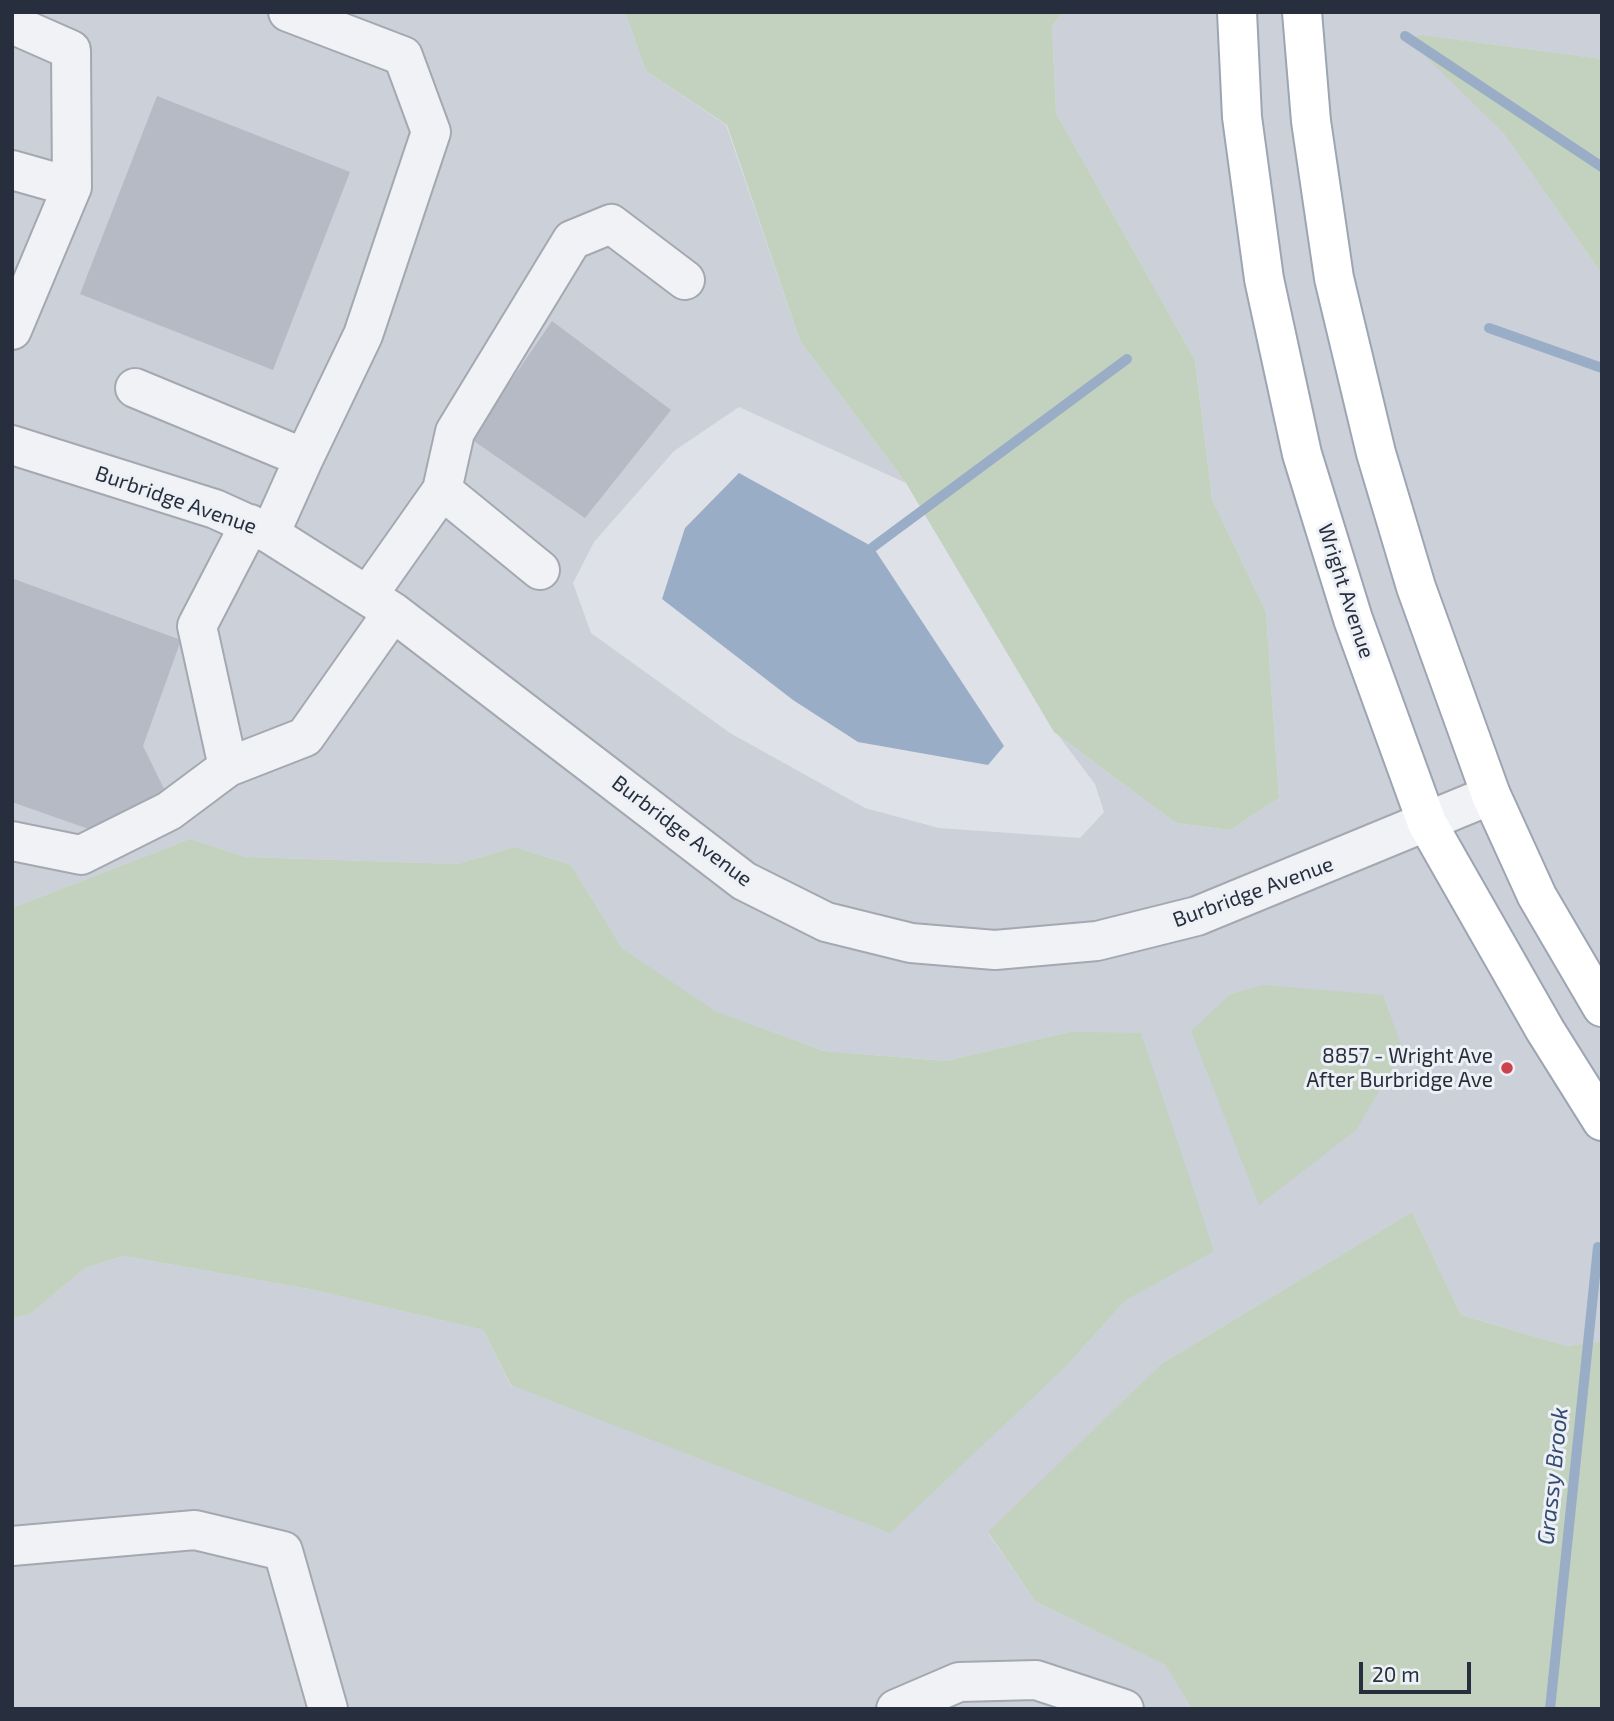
<!DOCTYPE html>
<html>
<head>
<meta charset="utf-8">
<style>
	body { margin:0 }
	#map { position:relative; width:1614px; height:1721px; overflow:hidden; background:#dee1e7; font-family:"Exo 2",sans-serif }
	canvas { display:block }
	.frame { position:absolute; inset:0; border:14px solid #272e3e; pointer-events:none }
	.scale { position:absolute; left:1359px; top:1662px; width:112px; height:32px; box-sizing:border-box; border:4px solid #272e3e; border-top:0; padding-left:9px; font-size:21px; line-height:24px; white-space:nowrap; color:#272e3e; -webkit-text-stroke:5px #edf0f5; paint-order:stroke }
</style>
</head>
<body>
<div id="map">
<canvas width="1614" height="1721"></canvas>
<div class="frame"></div>
<div class="scale">20 m</div>
</div>
<script>
const ctx = document.querySelector('canvas').getContext('2d');
ctx.lineJoin = 'round';
function fill(path, color) { ctx.fillStyle = color; ctx.fill(path, 'evenodd'); }
function trace(path, color, width, dash) { ctx.strokeStyle = color; ctx.lineWidth = width; ctx.lineCap = dash ? 'butt' : 'round'; ctx.setLineDash(dash || []); ctx.stroke(path); }
function label(font, color, halo, rows, align = 'center') {
  ctx.font = font + ' "Exo 2",sans-serif'; ctx.lineWidth = 6; ctx.setLineDash([]); ctx.textBaseline = 'middle'; ctx.strokeStyle = halo; ctx.fillStyle = color; for (const [text, x, y, turn = 0] of rows) {
    ctx.save(); ctx.translate(x, y); ctx.rotate((+turn || 0) * Math.PI / 180); ctx.textAlign = isNaN(turn) ? turn : align; if (halo) ctx.strokeText(text, 0, 0); ctx.fillText(text, 0, 0); ctx.restore();
  }
}
fill(new Path2D(`
	M12,12H625L646,71L726,125L800,341L906,483L739,407L674,451L594,542L573,583L591,633L730,733L865,808L939,828L1080,838L1104,812L1095,784L1058,735L1176,823L1230,830L1279,798L1266,612L1212,499L1195,360L1056,113L1052,25L1064,12H1602V59L1422,35L1406,36L1504,134L1602,274V1341L1567,1346L1461,1315L1412,1212L1161,1364L988,1533L1035,1601L1165,1665L1192,1709H12V1318L30,1314L85,1268L124,1256L314,1290L483,1330L511,1386L1069,1363L1125,1301L1214,1250L1069,1032L946,1061L824,1051L714,1011L622,948L571,865L515,847L457,864L246,857L190,839L12,908Z`), '#ccd0d9');
fill(new Path2D(`
	M625,12H1064L1052,25L1056,113L1195,360L1212,499L1266,612L1279,798L1230,830L1176,823L1054,732L906,483L800,341L727,125L646,71Z
	M1422,35L1602,59V274L1504,134L1405,36Z
	M190,839L246,857L457,864L515,847L571,865L622,948L715,1011L824,1051L946,1061L1069,1032L1141,1033L1214,1251L1125,1301L1069,1363L890,1533L511,1385L483,1330L314,1290L124,1256L85,1268L30,1314L12,1318V908Z
	M1264,985L1383,995L1403,1051L1356,1130L1259,1205L1191,1031L1231,994Z
	M1412,1212L1461,1315L1567,1346L1602,1341V1709H1192L1165,1665L1035,1601L988,1532L1161,1364Z`), '#c3d1bf');
fill(new Path2D(`
	M739,473L873,547L1004,746L988,765L858,742L793,700L662,599L685,528Z`), '#99adc7');
trace(new Path2D(`
	M1405,36L1602,167
	M1489,328L1602,368
	M873,547L1127,359
	M1550,1709L1598,1247`), '#99adc7', 10);
fill(new Path2D(`
	M157,96L350,172L273,370L80,294Z
	M552,321L671,410L585,518L471,439Z
	M14,579L181,640L143,746L168,797L97,832L12,802Z`), '#b5bac4');
const minor = new Path2D(`
	M288,12L403,56L431,132L363,335L304,458
	M12,24L71,50L72,187
	M12,170L72,187L12,330
	M135,388L304,458L270,534
	M12,445L215,509L270,534L393,612L744,881L826,922L911,943L995,950L1097,941L1197,916L1491,795
	M442,490L455,432L572,240L611,224L685,280
	M368,595L442,490L540,570
	M228,767L305,737L393,612
	M12,841L81,855L169,811L228,767L197,626L250,524
	M12,1546L195,1530L283,1551L328,1709
	M896,1709L959,1682L1036,1680L1124,1709`);
const major = new Path2D(`
	M1237,12L1242,117L1264,279L1302,454L1353,619L1427,823L1545,1030L1602,1121
	M1302,12L1311,121L1334,278L1376,453L1416,587L1491,795L1537,896L1602,1007`);
trace(minor, '#a3a8b1', 42);
trace(major, '#9da5b3', 42);
trace(minor, '#f0f2f6', 38);
trace(major, '#fff', 38);
for (const [x, y, r, color] of [
	[1507,1068,7,"#cc4350"]
]) { const dot = new Path2D(); dot.arc(x, y, r, 0, 2 * Math.PI); ctx.fillStyle = color; ctx.fill(dot); trace(dot, '#edf0f5', 2.5); }
label('21px', '#272e3e', '#edf0f5', [
	["Burbridge Avenue",176,500,19],
	["Wright Avenue",1346,591,72],
	["Burbridge Avenue",682,831,37],
	["Burbridge Avenue",1253,892,-20]
]);
label('21px', '#272e3e', '#edf0f5', [
	["8857 - Wright Ave",1493,1056],
	["After Burbridge Ave",1493,1080]
], 'right');
label('italic 23px', '#324b71', '#edf0f5', [
	["Grassy Brook",1553,1476,-84]
]);
</script>
</body>
</html>
